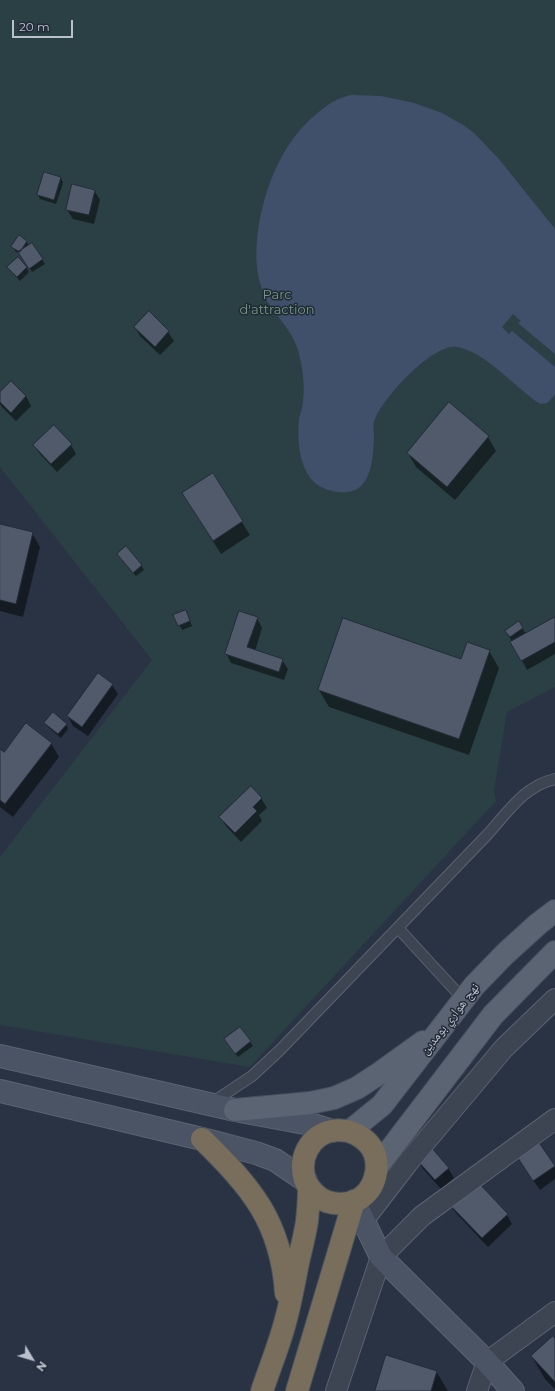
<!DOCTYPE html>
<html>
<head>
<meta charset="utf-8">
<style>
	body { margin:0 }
	#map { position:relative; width:555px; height:1391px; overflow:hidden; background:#293343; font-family:Montserrat,sans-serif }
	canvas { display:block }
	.north { position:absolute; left:12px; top:1339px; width:40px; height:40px; -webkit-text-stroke:3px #222a38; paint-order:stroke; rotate:128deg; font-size:11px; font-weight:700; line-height:16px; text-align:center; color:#bbc1cc }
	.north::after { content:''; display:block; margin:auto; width:14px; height:18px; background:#bbc1cc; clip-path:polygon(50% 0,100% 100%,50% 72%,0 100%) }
	.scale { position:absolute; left:12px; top:20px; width:61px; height:18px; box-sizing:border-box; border:2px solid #bbc1cc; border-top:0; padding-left:5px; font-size:12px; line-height:14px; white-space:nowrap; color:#bbc1cc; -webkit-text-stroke:3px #222a38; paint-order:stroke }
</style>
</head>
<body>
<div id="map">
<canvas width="555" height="1391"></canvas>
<div class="north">N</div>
<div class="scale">20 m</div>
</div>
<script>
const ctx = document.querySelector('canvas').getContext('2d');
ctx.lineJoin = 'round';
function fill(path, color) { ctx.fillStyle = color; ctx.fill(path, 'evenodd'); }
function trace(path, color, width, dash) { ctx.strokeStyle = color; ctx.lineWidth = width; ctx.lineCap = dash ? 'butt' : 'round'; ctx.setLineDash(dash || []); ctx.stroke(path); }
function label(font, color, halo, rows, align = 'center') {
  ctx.font = font + ' Montserrat,"Noto Naskh Arabic",sans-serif'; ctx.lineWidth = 3; ctx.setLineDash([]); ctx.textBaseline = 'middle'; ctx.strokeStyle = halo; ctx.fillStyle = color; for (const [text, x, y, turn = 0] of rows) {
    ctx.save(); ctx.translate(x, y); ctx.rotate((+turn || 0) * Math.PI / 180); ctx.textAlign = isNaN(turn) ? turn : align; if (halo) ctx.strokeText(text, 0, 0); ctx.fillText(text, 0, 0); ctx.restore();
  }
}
fill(new Path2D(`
	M0,0H555V687L507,712L494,791L496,801L250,1067L0,1025V857L152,660L0,467Z`), '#2b4044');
fill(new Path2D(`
	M352,95L381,96L414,103L442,113L463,125L474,133L498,158L555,229V354L518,323L521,321L513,314L502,327L509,334L512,331L555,367V395L547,403L541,404C534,401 528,395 522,390C505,376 479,350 457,347C433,343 384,397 375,419C372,425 374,432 374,438C373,457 372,490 347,492C338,493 329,491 321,487C299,475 297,441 299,420C300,413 303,407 303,401C305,387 303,371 300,358C296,335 281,322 269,304C264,297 262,288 259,279C255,262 256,242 259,224C267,180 286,135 324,108C333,101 341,97 352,95Z`), '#40506b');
fill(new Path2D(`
	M45,173L61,178L63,183L56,204L40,199L38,195Z
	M94,190L100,200L94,224L73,219L67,210Z
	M27,242L29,246L32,244L45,264L32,272L21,255L15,251L13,247Z
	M26,267L29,272L20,281L9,268Z
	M149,313L168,332L174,341L160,355L140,336L135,327Z
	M0,394L26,396L31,406L16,421L2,407L0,404Z
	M449,404L488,437L496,451L455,500L416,467L408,453Z
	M34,445H71L76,454L57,472L40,454Z
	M212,475L250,535L221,554L183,494Z
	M0,525L32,533L40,547L23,617L0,611Z
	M121,559L141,565L144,570L136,576Z
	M175,615H188L192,626L182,630Z
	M257,618L262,628L255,651L282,660L288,669L284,680L231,663L226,653Z
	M555,618V654L527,670L509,636L519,623L526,634Z
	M489,651L499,668L469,755L329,707L319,690L462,660Z
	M112,685L118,694L88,736L73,726L68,716Z
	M45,723L66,724L68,729L61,738L48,727Z
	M51,743L59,757L13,817L0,807V750L4,753Z
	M261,798L267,808L259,815L262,821L241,842L226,826L220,817Z
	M240,1029L253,1046L238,1057L228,1044Z
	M537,1142L555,1168V1179L540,1190L523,1165Z
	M418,1160L448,1168L454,1178L441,1189L423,1169Z
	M450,1203L507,1215L512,1224L488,1247L455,1212Z
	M555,1340V1389L545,1379L532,1357Z
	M436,1371L448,1391H376Z`), '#0007');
const building = new Path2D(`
	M44,172L61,177L54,200L37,195Z
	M72,184L95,190L89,215L66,210Z
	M19,235L27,241L20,252L11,247Z
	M32,243L43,259L29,269L18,252Z
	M18,257L27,267L17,277L7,267Z
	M149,311L169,331L155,347L134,327Z
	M11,381L26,396L11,413L0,402V392Z
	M449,402L489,436L447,487L407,453Z
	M54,425L72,444L51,464L33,445Z
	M213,473L243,521L213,541L182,493Z
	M0,524L33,532L16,604L0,600Z
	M126,546L142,565L133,573L117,554Z
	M186,610L190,621L178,626L173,615Z
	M239,611L258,617L247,647L283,659L279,672L225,654Z
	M555,617V642L521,661L510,642Z
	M343,618L461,659L467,642L490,650L459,739L318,690Z
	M519,621L523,628L510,637L505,631Z
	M98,673L113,684L82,727L67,716Z
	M53,712L67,724L58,734L44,723Z
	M26,723L52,743L5,804L0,800V749L4,752Z
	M251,786L262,798L253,807L257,811L235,833L219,817Z
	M240,1027L251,1041L235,1054L224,1039Z
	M538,1141L555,1166L533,1181L516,1155Z
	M431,1147L449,1168L435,1180L417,1160Z
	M474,1178L508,1214L482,1238L448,1203Z
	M553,1336L555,1339V1382L531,1356Z
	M386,1355L437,1371L431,1391H375Z`);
fill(building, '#505a6b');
trace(building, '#242c3a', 1);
const lane = new Path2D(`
	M398,928L464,1000
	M213,1102L252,1076L280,1050L487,835C508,812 524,786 555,779`);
const street = new Path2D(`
	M363,1221L410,1160L504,1048L555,999
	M336,1391L381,1257L422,1216L555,1119
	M477,1391L487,1362L555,1312`);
const secondary = new Path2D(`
	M0,1056L235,1110L310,1124L332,1131
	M0,1091L202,1139L256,1153L275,1160L306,1181
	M354,1201L381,1257L487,1362L513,1391`);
const primary = new Path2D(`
	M235,1110L310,1103L334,1098L357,1088L380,1073L423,1042
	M350,1131L382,1105L474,986L505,954L538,924L555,911
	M377,1167L493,1015L555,952`);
const highway = new Path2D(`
	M202,1139C251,1187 281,1221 286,1293
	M262,1391C270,1367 280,1343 286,1319C291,1301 294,1282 298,1263C301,1249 305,1235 307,1221C308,1211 309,1199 309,1188C308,1185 306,1183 305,1180C302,1170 302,1160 307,1150C319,1126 350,1124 368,1143C382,1158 378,1185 362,1197C350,1207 328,1205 317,1196C314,1193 311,1190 309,1187
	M297,1391L354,1201`);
trace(lane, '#5c6370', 12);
trace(street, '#5c6370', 22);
trace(secondary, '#5c6370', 24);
trace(primary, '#474e5c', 24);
trace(highway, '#48505d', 24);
trace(lane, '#3d4552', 10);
trace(street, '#3d4552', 20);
trace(secondary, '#4b5465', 22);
trace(primary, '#5b6472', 22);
trace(highway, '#786e5b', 22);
label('13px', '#739c7e', '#222a38', [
	["Parc",277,295],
	["d'attraction",277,310]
]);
label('13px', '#bbc1cc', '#222a38', [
	["نهج هواري بومدين",450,1019,-52]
]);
</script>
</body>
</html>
